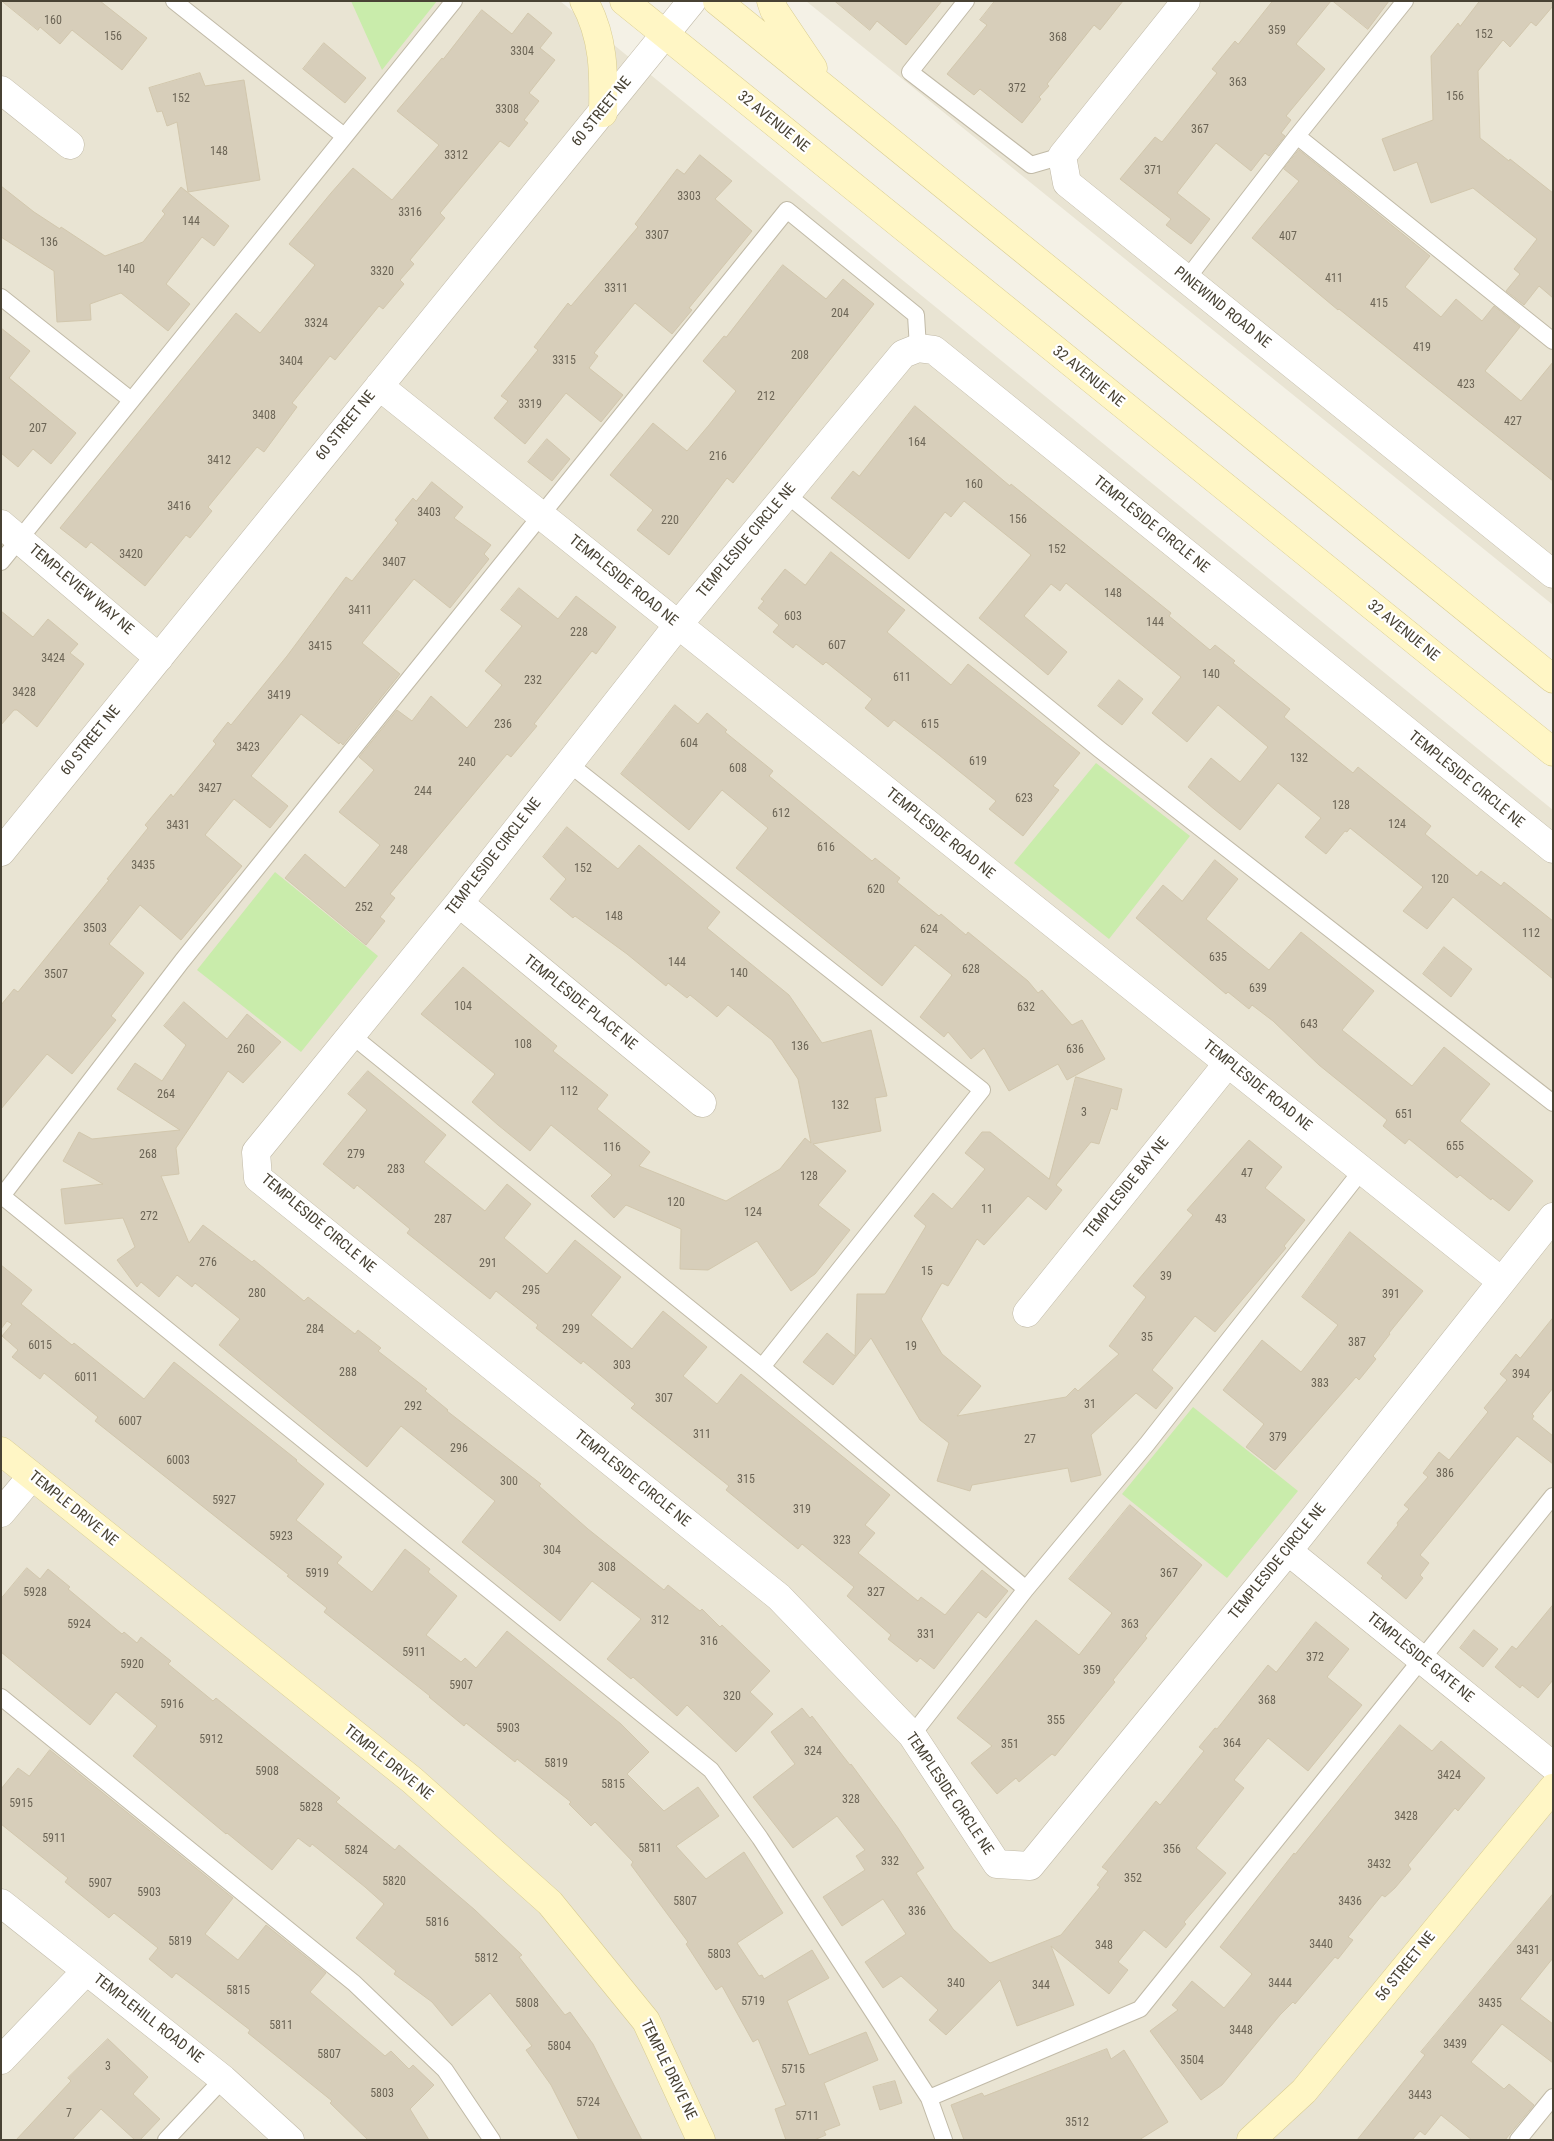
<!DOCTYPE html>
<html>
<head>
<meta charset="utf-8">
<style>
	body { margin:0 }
	#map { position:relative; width:1554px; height:2141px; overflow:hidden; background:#f4f1e6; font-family:"Roboto Condensed",sans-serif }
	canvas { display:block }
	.frame { position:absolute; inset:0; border:2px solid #484234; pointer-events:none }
</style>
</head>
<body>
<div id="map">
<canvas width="1554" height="2141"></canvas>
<div class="frame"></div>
</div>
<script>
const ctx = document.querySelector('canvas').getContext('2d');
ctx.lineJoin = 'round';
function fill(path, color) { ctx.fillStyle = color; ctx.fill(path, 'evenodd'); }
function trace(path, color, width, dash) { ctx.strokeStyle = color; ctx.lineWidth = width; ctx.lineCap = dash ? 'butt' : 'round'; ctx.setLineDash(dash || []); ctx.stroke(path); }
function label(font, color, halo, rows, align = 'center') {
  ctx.font = font + ' "Roboto Condensed",sans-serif'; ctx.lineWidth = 4.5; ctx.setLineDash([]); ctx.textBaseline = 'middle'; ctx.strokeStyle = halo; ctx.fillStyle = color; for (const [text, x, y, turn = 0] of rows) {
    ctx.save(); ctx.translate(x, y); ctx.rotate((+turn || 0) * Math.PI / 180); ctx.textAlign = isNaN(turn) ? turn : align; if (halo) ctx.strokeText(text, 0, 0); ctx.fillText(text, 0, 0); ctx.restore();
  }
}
fill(new Path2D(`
	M1,1H560L1553,810V2140H1Z
	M806,1H1553V605Z`), '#e9e4d3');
fill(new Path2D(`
	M351,1H437L382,70Z
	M1096,763L1190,836L1109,939L1014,863Z
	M275,872L378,956L301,1052L197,970Z
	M1193,1407L1298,1491L1227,1578L1122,1494Z`), '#c9ecab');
const building = new Path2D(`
	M2,1H100L147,38L122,70L72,30L60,44L40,27L38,30Z
	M835,1H942L906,45L877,21L870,30Z
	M995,1H1123L1100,30L1094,25L1047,84L1049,86L1039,97L1041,99L1022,123L980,89L974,95L947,74L987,25L980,20Z
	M1273,1H1331L1296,44L1325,69L1286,116L1291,120L1281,133L1285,136L1269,156L1265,153L1251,171L1216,143L1177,193L1210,219L1191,244L1166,225L1171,219L1120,179L1155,137L1162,142L1217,73L1212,69L1235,41L1238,44Z
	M1333,1H1389L1368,29Z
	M1480,1H1553V6L1536,26L1531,22L1510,47L1503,40L1478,71L1480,138L1509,161L1510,159L1553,193V298L1539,286L1524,305L1506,291L1520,274L1514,269L1537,239L1473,188L1431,203L1417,162L1394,171L1382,139L1433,120L1431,56L1458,23L1460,26Z
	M482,10L512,34L528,13L552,33L540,48L555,60L529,93L539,101L524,120L528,123L509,147L500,141L440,213L445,218L410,260L414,264L400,280L404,284L383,309L379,306L335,360L330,356L292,403L297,407L264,452L257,447L208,507L212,511L190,538L186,535L145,586L91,542L86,548L60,528L236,313L260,333L315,265L289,244L331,193L353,168L392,200L439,145L397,111L442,58L443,59Z
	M324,43L366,78L345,103L303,69Z
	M200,73L205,86L244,80L260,180L188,192L177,122L167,126L162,111L157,112L149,88Z
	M1299,150L1430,256L1405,287L1441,317L1456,299L1482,321L1494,306L1520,327L1485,371L1521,401L1553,362V481L1339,309L1338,310L1252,238L1299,181L1284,169Z
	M700,155L732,181L715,199L752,231L689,308L692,310L672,334L635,303L594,353L598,356L589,368L623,395L601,422L566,393L525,444L494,418L508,401L501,396L538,350L534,347L568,303L571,306L638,227L635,224L677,169L684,174Z
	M1,186L34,212L60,229L61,227L105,256L143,242L165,214L162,211L181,187L229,226L214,246L202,237L166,284L190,304L168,331L121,293L90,304L91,320L57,322L54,271L1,237Z
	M783,265L826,299L843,279L874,304L733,483L727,478L669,555L637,530L653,510L610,475L653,423L687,451L709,425L736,391L703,361L724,336L726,337Z
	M1,328L30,351L9,378L76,433L51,464L33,449L18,467L1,453Z
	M915,406L1010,486L1011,484L1171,613L1169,616L1210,650L1215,645L1235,661L1233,663L1290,709L1284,717L1353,773L1358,767L1431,826L1425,834L1477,876L1481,871L1501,886L1504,882L1553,921V979L1453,897L1427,929L1403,911L1423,887L1350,828L1347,832L1345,831L1326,854L1305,837L1321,818L1278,783L1240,830L1214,809L1188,787L1211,758L1240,782L1268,747L1218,705L1187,742L1152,713L1181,677L1066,583L1060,591L1051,584L1024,616L1067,652L1048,675L1028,658L979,618L1031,555L964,501L951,517L945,512L909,559L831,498L853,471L859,476Z
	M547,439L570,459L552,481L528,462Z
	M432,482L463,507L454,518L491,545L484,554L489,559L450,608L414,579L362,643L400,674L343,745L340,742L339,744L301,714L251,776L288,806L270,828L234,799L205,835L242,866L181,940L140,905L109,944L144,973L111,1016L116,1020L72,1074L47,1054L1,1109V1005L14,989L18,992L109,880L107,879L148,828L145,825L171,794L173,797L216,744L213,741L228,722L231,725L287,656L346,577L352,581L398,523L395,520L413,498L416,501Z
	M831,552L905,610L887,632L951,685L968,664L1080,753L1053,786L1059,790L1023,836L989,809L996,801L939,755L894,720L888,727L865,708L872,699L826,662L823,665L796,644L793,648L773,632L779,625L758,608L764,601L761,599L785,569L805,585Z
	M519,588L558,619L576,596L616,627L596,654L592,651L534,724L537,726L511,757L507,754L390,894L395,898L380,917L385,921L366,945L285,878L305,854L345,888L380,845L339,812L374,770L359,757L397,710L412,721L431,696L467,728L502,685L485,671L522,626L501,610Z
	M1,611L33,637L48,619L78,644L70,653L84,664L37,727L17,710H14L1,725Z
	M1119,680L1143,699L1122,725L1098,706Z
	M675,705L698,724L707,713L727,730L725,732L773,771L769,776L872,861L875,858L900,878L897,882L939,916L941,914L966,935L968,932L1028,981L1038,993L1042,990L1072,1025L1082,1020L1105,1059L1067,1080L1058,1064L1009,1091L984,1048L971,1059L948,1032L944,1037L920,1017L952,975L915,945L882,986L736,868L768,828L722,790L689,830L621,774Z
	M567,827L618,869L639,845L720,912L707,928L789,995L822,1043L871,1030L887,1096L875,1098L881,1131L813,1144L846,1171L818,1205L850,1230L815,1274L791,1291L757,1241L708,1270L680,1269L681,1229L626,1205L614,1218L591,1196L612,1175L551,1125L530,1151L498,1125L472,1102L495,1074L421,1014L463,967L557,1046L553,1051L608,1095L597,1109L650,1152L639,1166L726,1201L780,1169L805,1138L811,1143L798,1079L772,1040L728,1005L717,1017L690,995L687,998L668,983L666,986L627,954L575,916L573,918L550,899L566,879L543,857Z
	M1215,860L1238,879L1206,919L1244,950L1269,970L1301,932L1374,991L1342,1030L1412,1086L1444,1047L1490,1084L1460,1121L1533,1181L1509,1211L1492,1198L1491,1200L1460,1175L1457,1178L1409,1139L1405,1144L1383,1126L1387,1120L1319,1065L1273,1021L1252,1005L1249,1009L1228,992L1226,994L1136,918L1163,885L1182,901Z
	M1444,947L1472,969L1451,997L1423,974Z
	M184,1002L227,1039L247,1014L281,1042L243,1083L228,1071L176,1148L179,1174L161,1176L189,1243L203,1225L252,1262L254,1260L304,1301L308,1297L355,1334L358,1330L381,1348L378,1351L427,1389L425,1391L448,1410L447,1411L541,1484L539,1486L588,1529L664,1590L668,1585L700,1611L702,1609L720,1627L722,1625L770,1671L750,1692L773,1714L736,1752L687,1705L677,1716L633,1677L631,1679L607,1659L641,1619L592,1581L560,1621L462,1542L495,1501L401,1426L367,1467L219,1345L240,1319L195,1283L192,1287L177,1275L159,1297L141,1282L137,1287L117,1260L135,1247L123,1218L65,1224L61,1189L103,1184L63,1161L79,1132L92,1139L180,1130L117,1089L135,1063L162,1081L186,1045L164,1026Z
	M368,1071L446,1135L424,1162L485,1211L507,1184L531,1204L504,1238L547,1274L575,1240L621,1277L591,1315L632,1349L663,1311L707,1347L683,1376L717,1404L741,1374L890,1495L865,1525L875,1533L858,1553L918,1601L921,1597L945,1615L982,1570L1008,1591L986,1618L978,1612L934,1669L920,1658L917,1662L888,1639L891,1635L847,1596L854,1587L802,1544L798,1549L726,1490L729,1486L631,1408L635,1404L583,1361L581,1364L536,1328L538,1325L496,1291L490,1299L407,1233L410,1229L357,1185L354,1189L323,1164L367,1110L348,1094Z
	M1076,1077L1122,1089L1117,1110L1111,1108L1099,1144L1091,1142L1056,1185L1062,1190L1046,1210L1028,1196L984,1245L977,1239L948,1286L942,1283L921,1319L942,1354L981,1386L957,1416L1066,1397L1075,1388L1078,1391L1119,1354L1109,1346L1146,1297L1133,1286L1193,1215L1187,1210L1249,1140L1282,1167L1265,1188L1305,1220L1284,1246L1286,1248L1215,1332L1195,1316L1152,1370L1173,1388L1156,1409L1136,1393L1091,1435L1101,1475L1071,1482L1068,1468L972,1485L970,1491L937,1481L949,1443L920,1420L871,1338L833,1385L803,1362L827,1333L855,1356L857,1294H885L926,1226L914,1216L933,1193L952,1209L985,1169L965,1153L982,1132H990L1049,1179Z
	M1350,1232L1423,1291L1389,1333L1390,1334L1373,1356L1376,1359L1359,1380L1356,1377L1275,1470L1246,1447L1264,1424L1223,1390L1262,1340L1301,1372L1338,1325L1302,1297Z
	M1,1265L32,1290L21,1304L72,1345L74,1343L144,1399L174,1362L297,1460L296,1461L324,1484L296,1520L342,1557L337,1563L372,1592L405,1549L430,1569L428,1572L457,1596L426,1635L461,1662L465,1658L476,1668L507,1631L621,1724L649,1752L627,1774L664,1811L698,1787L719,1816L676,1846L706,1879L744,1852L783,1913L737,1943L759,1976L762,1975L764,1979L812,1950L829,1978L787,2001L809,2055L866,2032L878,2060L824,2083L840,2125L824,2131L826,2135L814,2140H786L775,2109L786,2105L758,2039L753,2042L722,1986L716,1990L686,1944L688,1942L631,1865L633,1862L595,1822L591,1826L569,1804L571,1802L517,1759L515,1762L466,1723L464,1726L429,1697L430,1696L324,1612L327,1608L287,1576L289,1575L95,1421L98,1417L44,1373L40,1379L12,1357L18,1350L2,1336L12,1324L7,1321L1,1329Z
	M1553,1318V1388L1532,1414L1534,1416L1532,1419L1553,1436V1464L1517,1436L1420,1555L1429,1563L1420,1575L1423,1578L1406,1599L1381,1578L1383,1576L1367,1563L1398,1525L1397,1523L1409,1509L1404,1505L1428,1477L1423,1473L1439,1452L1449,1460L1488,1412L1484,1408L1507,1380L1500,1374L1516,1354L1520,1358Z
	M1130,1505L1202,1565L1145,1636L1147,1638L1113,1680L1115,1682L1055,1756L1052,1754L1019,1782L1016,1778L997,1794L971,1763L992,1746L957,1718L1036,1620L1079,1655L1112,1613L1069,1579Z
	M27,1568L40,1579L48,1569L70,1587L68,1589L122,1634L124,1632L137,1643L141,1637L171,1661L168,1664L213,1701L216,1698L340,1798L336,1802L395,1850L399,1845L475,1910L522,1955L519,1957L565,2015L570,2012L593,2044L642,2140H579L551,2085L526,2050L532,2046L490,1993L452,2026L432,2002L394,1974L396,1971L356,1938L384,1904L365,1887L312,1844L310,1847L298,1838L272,1870L227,1833L226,1834L133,1756L157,1726L116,1692L90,1725L1,1652V1599Z
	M1553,1605V1680L1538,1698L1522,1685L1520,1688L1495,1667L1512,1646L1516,1649Z
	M1316,1622L1349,1649L1327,1677L1362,1705L1308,1771L1268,1738L1234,1780L1244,1788L1196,1848L1226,1873L1184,1922L1186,1924L1166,1948L1144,1930L1118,1962L1128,1970L1109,1994L1051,1946L1074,2005L1017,2026L1000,1980L946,2035L929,2020L938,2010L901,1976L883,1988L865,1962L906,1934L883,1899L842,1926L823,1897L865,1870L856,1856L865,1850L837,1816L793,1848L753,1797L795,1764L771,1732L802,1708L810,1718L812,1716L850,1765L851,1764L898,1828L924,1868L916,1873L953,1929L990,1963L1061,1935L1100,1887L1097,1885L1108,1871L1102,1867L1156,1801L1160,1805L1204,1751L1199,1747L1215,1728L1217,1729L1268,1665L1276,1672Z
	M1474,1630L1498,1649L1483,1667L1460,1648Z
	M1400,1725L1432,1751L1441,1741L1485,1778L1458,1811L1455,1808L1408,1865L1411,1869L1395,1888L1385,1897L1382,1895L1348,1937L1353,1940L1338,1959L1335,1957L1295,2004L1293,2002L1280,2015L1222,2085L1201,2100L1150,2031L1178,2010L1172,2005L1192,1981L1224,2008L1252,1974L1220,1947L1294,1853L1295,1854Z
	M50,1750L233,1898L205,1934L238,1960L266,1925L326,1973L310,1992L385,2056L391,2051L409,2069L413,2065L434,2085L410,2109L429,2140H368L330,2103L332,2101L248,2033L250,2030L196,1988L176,1973L172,1978L149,1959L158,1948L114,1913L109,1918L65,1882L68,1878L1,1824V1789L18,1768L29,1776Z
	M1553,1894V1958L1520,1999L1553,2024V2063L1502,2024L1471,2062L1504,2089L1509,2084L1534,2105L1505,2140H1472L1441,2115L1425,2135L1420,2131L1412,2140H1357L1425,2055L1421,2052Z
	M108,2039L148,2077L133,2094L160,2119L140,2140H135L101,2109L72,2140H16L71,2081L68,2078Z
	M1107,2049L1111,2059L1124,2050L1168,2122L1139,2140H964L951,2105L982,2093L984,2096Z
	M895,2081L902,2103L880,2110L873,2087Z`);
fill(building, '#d7ceba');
trace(building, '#d2c7ad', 1);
const lane = new Path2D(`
	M174,1L344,136
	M966,1L910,72L1031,165L1062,156
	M1405,1L1297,136L1553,341
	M1186,280L1297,136
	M1,297L131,400
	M918,348L916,315L787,210L182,961L2,1196L711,1770L760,1838L929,2098L944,2140
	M786,494L1099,749L1553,1103
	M1,562L454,1
	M568,763L982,1090L762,1367
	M350,1034L762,1367L1026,1589L1147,1444L1362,1170
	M1,1697L354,1983L445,2070L492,2140
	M912,1735L1026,1589
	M929,2098L1140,2009L1553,1496
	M166,2140L223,2079
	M1518,2140L1553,2097`);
const street = new Path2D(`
	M1186,1L1062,156L1067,183L1553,574
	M1,90L70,145
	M379,386L1501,1281
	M1,524L159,658
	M1553,849L934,350L918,348L903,354L678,625L459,903L256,1152L258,1178L779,1597L912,1735L997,1864L1030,1866L1288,1551L1553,1217
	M1,852L692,1
	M459,903L702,1103
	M1027,1313L1228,1063
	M1,1513L32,1476
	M1288,1551L1553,1766
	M1,1903L223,2079L290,2140
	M1,2060L86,1971`);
const secondary = new Path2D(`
	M584,1C604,37 604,73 603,113
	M624,1L1553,752
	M717,1L1553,679
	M771,1L774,10L813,68
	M1,1451L412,1780L550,1903L646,2021L701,2140
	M1251,2140L1304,2091L1553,1788`);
trace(lane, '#c1baa7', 18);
trace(street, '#c1baa7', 29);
trace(secondary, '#d8cc91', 29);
trace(lane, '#fff', 16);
trace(street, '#fff', 28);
trace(secondary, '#fff6c5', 28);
label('12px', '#6c6556', null, [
	["160",53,21],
	["359",1277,31],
	["152",1484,35],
	["156",113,37],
	["368",1058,38],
	["3304",522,52],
	["363",1238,83],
	["372",1017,89],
	["156",1455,97],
	["152",181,99],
	["3308",507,110],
	["367",1200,130],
	["148",219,152],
	["3312",456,156],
	["371",1153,171],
	["3303",689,197],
	["3316",410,213],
	["144",191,222],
	["3307",657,236],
	["407",1288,237],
	["136",49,243],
	["140",126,270],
	["3320",382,272],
	["411",1334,279],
	["3311",616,289],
	["415",1379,304],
	["204",840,314],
	["3324",316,324],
	["419",1422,348],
	["208",800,356],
	["3315",564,361],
	["3404",291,362],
	["423",1466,385],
	["212",766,397],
	["3319",530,405],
	["3408",264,416],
	["427",1513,422],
	["207",38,429],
	["164",917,443],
	["216",718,457],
	["3412",219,461],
	["160",974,485],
	["3416",179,507],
	["3403",429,513],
	["156",1018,520],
	["220",670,521],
	["152",1057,550],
	["3420",131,555],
	["3407",394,563],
	["148",1113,594],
	["3411",360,611],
	["603",793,617],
	["144",1155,623],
	["228",579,633],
	["607",837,646],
	["3415",320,647],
	["3424",53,659],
	["140",1211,675],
	["611",902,678],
	["232",533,681],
	["3428",24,693],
	["3419",279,696],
	["236",503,725],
	["615",930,725],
	["604",689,744],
	["3423",248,748],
	["132",1299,759],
	["619",978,762],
	["240",467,763],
	["608",738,769],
	["3427",210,789],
	["244",423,792],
	["623",1024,799],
	["128",1341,806],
	["612",781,814],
	["124",1397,825],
	["3431",178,826],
	["616",826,848],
	["248",399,851],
	["3435",143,866],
	["152",583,869],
	["120",1440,880],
	["620",876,890],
	["252",364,908],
	["148",614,917],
	["3503",95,929],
	["624",929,930],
	["112",1531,934],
	["635",1218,958],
	["144",677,963],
	["628",971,970],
	["140",739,974],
	["3507",56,975],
	["639",1258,989],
	["104",463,1007],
	["632",1026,1008],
	["643",1309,1025],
	["108",523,1045],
	["136",800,1047],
	["260",246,1050],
	["636",1075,1050],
	["112",569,1092],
	["264",166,1095],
	["132",840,1106],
	["3",1084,1113],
	["651",1404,1115],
	["655",1455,1147],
	["116",612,1148],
	["268",148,1155],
	["279",356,1155],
	["283",396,1170],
	["47",1247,1174],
	["128",809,1177],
	["120",676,1203],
	["11",987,1210],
	["124",753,1213],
	["272",149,1217],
	["287",443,1220],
	["43",1221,1220],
	["276",208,1263],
	["291",488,1264],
	["15",927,1272],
	["39",1166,1277],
	["295",531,1291],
	["280",257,1294],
	["391",1391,1295],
	["284",315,1330],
	["299",571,1330],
	["35",1147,1338],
	["387",1357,1343],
	["6015",40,1346],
	["19",911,1347],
	["303",622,1366],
	["288",348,1373],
	["394",1521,1375],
	["6011",86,1378],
	["383",1320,1384],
	["307",664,1399],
	["31",1090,1405],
	["292",413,1407],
	["6007",130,1422],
	["311",702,1435],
	["379",1278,1438],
	["27",1030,1440],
	["296",459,1449],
	["6003",178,1461],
	["386",1445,1474],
	["315",746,1480],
	["300",509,1482],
	["5927",224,1501],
	["319",802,1510],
	["5923",281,1537],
	["323",842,1541],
	["304",552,1551],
	["308",607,1568],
	["5919",317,1574],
	["367",1169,1574],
	["5928",35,1593],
	["327",876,1593],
	["312",660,1621],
	["5924",79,1625],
	["363",1130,1625],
	["331",926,1635],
	["316",709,1642],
	["5911",414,1653],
	["372",1315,1658],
	["5920",132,1665],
	["359",1092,1671],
	["5907",461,1686],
	["320",732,1697],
	["368",1267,1701],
	["5916",172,1705],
	["355",1056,1721],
	["5903",508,1729],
	["5912",211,1740],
	["364",1232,1744],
	["351",1010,1745],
	["324",813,1752],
	["5819",556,1764],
	["5908",267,1772],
	["3424",1449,1776],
	["5815",613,1785],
	["328",851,1800],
	["5915",21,1804],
	["5828",311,1808],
	["3428",1406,1817],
	["5911",54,1839],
	["5811",650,1849],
	["356",1172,1850],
	["5824",356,1851],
	["332",890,1862],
	["3432",1379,1865],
	["352",1133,1879],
	["5820",394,1882],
	["5907",100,1884],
	["5903",149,1893],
	["5807",685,1902],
	["3436",1350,1902],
	["336",917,1912],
	["5816",437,1923],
	["5819",180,1942],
	["3440",1321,1945],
	["348",1104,1946],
	["3431",1528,1951],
	["5803",719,1955],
	["5812",486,1959],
	["340",956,1984],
	["3444",1280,1984],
	["344",1041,1986],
	["5815",238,1991],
	["5719",753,2002],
	["5808",527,2004],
	["3435",1490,2004],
	["5811",281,2026],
	["3448",1241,2031],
	["3439",1455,2045],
	["5804",559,2047],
	["5807",329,2055],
	["3504",1192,2061],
	["3",108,2067],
	["5715",793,2070],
	["5803",382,2094],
	["3443",1420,2096],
	["5724",588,2103],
	["7",69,2114],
	["5711",807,2117],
	["3512",1077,2123]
]);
label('15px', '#484234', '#fff', [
	["60 STREET NE",602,112,-51],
	["32 AVENUE NE",773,122,39],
	["PINEWIND ROAD NE",1222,308,39],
	["32 AVENUE NE",1088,377,39],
	["60 STREET NE",346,426,-51],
	["TEMPLESIDE CIRCLE NE",1151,525,39],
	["TEMPLESIDE CIRCLE NE",747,541,-50],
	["TEMPLESIDE ROAD NE",623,581,39],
	["TEMPLEVIEW WAY NE",81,590,40],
	["32 AVENUE NE",1403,631,39],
	["60 STREET NE",91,741,-51],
	["TEMPLESIDE CIRCLE NE",1466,780,39],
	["TEMPLESIDE ROAD NE",940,834,39],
	["TEMPLESIDE CIRCLE NE",494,857,-52],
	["TEMPLESIDE PLACE NE",580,1003,39],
	["TEMPLESIDE ROAD NE",1257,1086,39],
	["TEMPLESIDE BAY NE",1127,1188,-51],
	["TEMPLESIDE CIRCLE NE",318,1224,40],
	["TEMPLESIDE CIRCLE NE",632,1479,39],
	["TEMPLE DRIVE NE",73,1509,39],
	["TEMPLESIDE CIRCLE NE",1278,1562,-51],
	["TEMPLESIDE GATE NE",1420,1658,39],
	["TEMPLE DRIVE NE",388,1763,39],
	["TEMPLESIDE CIRCLE NE",949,1794,56],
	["56 STREET NE",1406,1967,-51],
	["TEMPLEHILL ROAD NE",148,2019,38],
	["TEMPLE DRIVE NE",668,2070,64]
]);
</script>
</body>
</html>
